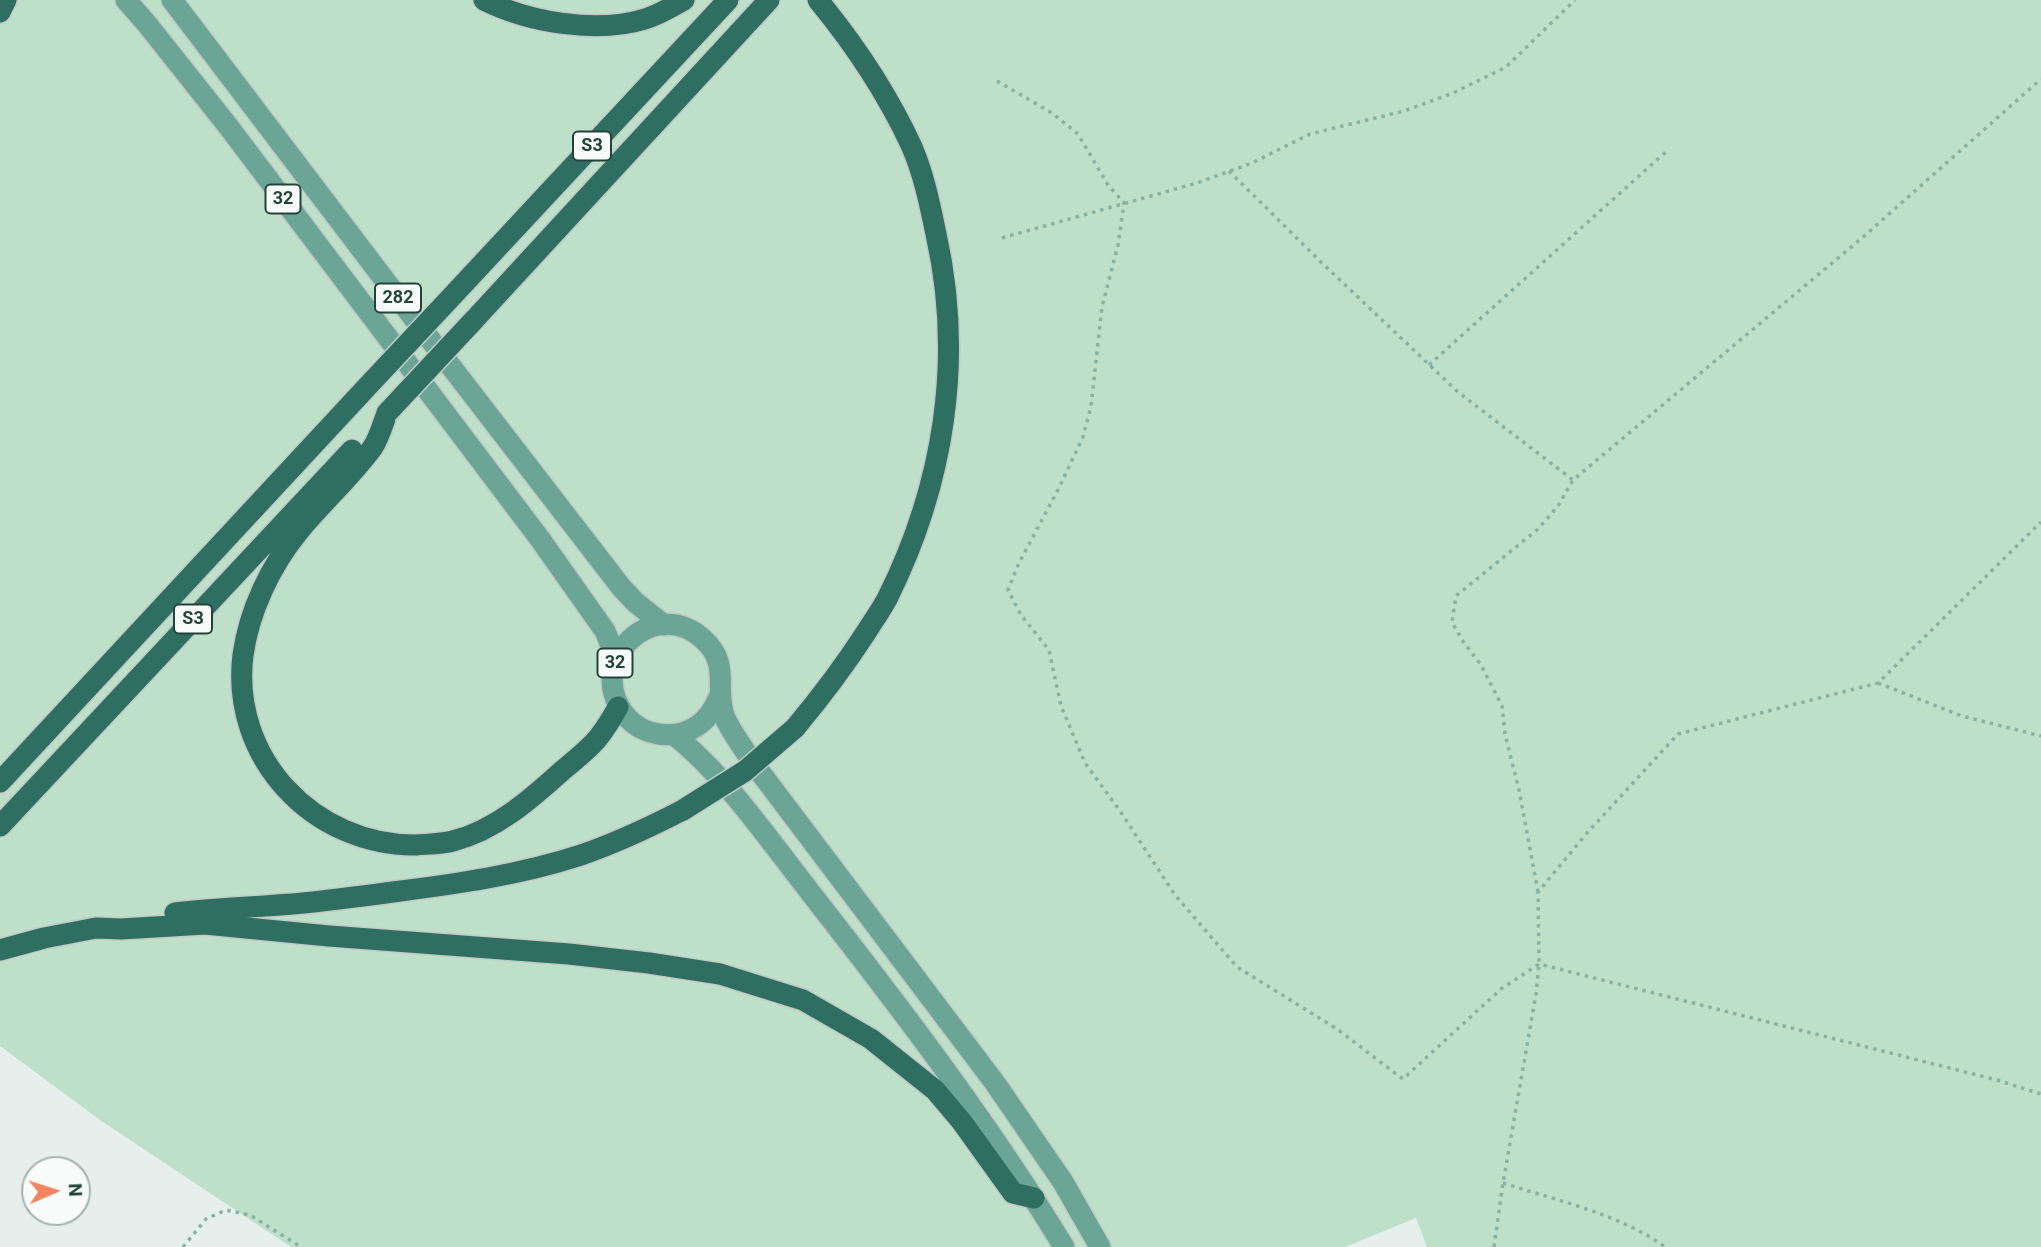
<!DOCTYPE html>
<html>
<head>
<meta charset="utf-8">
<style>
	body { margin:0 }
	#map { position:relative; width:2041px; height:1247px; overflow:hidden; background:#e6efeb; font-family:Roboto,sans-serif }
	canvas { display:block }
	.north { position:absolute; left:21px; top:1156px; width:70px; height:70px; box-sizing:border-box; background:#f7fbf9; border:2px solid #a3b1ad; border-radius:50%; rotate:87deg; font-size:19px; font-weight:700; line-height:28px; text-align:center; color:#24423a }
	.north::after { content:''; display:block; margin:auto; width:24px; height:32px; background:#f4845f; clip-path:polygon(50% 0,100% 100%,50% 72%,0 100%) }
</style>
</head>
<body>
<div id="map">
<canvas width="2041" height="1247"></canvas>
<div class="north">N</div>
</div>
<script>
const ctx = document.querySelector('canvas').getContext('2d');
ctx.lineJoin = 'round';
function fill(path, color) { ctx.fillStyle = color; ctx.fill(path, 'evenodd'); }
function trace(path, color, width, dash) { ctx.strokeStyle = color; ctx.lineWidth = width; ctx.lineCap = dash ? 'butt' : 'round'; ctx.setLineDash(dash || []); ctx.stroke(path); }
function label(font, color, halo, rows, align = 'center') {
  ctx.font = font + ' Roboto,sans-serif'; ctx.lineWidth = 5; ctx.setLineDash([]); ctx.textBaseline = 'middle'; ctx.strokeStyle = halo; ctx.fillStyle = color; for (const [text, x, y, turn = 0] of rows) {
    ctx.save(); ctx.translate(x, y); ctx.rotate((+turn || 0) * Math.PI / 180); ctx.textAlign = isNaN(turn) ? turn : align; if (halo) ctx.strokeText(text, 0, 0); ctx.fillText(text, 0, 0); ctx.restore();
  }
}
fill(new Path2D(`
	M0,0H2041V1247H1427L1416,1218L1345,1247H291L100,1120L0,1046Z`), '#bfe0c8');
const major = new Path2D(`
	M126,0L147,24L228,126L540,539L605,631L616,658
	M172,0L409,312L621,587L635,602L664,625
	M719,697C714,709 708,719 697,726C674,741 642,736 625,715C583,661 654,594 703,639C732,665 713,689 725,718C734,737 748,755 760,772L995,1083L1063,1182L1100,1247
	M674,735C725,775 769,840 810,892C899,1006 988,1122 1064,1247`);
const highway = new Path2D(`
	M484,0C528,22 596,34 645,19C658,15 672,7 684,0
	M0,12L6,0
	M456,292L728,0
	M474,320L769,0
	M387,413C383,424 379,438 373,447C351,477 323,502 299,531C271,565 249,611 243,655C230,758 314,846 416,845C428,844 441,844 453,841C496,830 531,799 563,770C575,760 588,750 598,738C606,728 612,718 618,707
	M795,728C821,697 845,665 867,631C874,620 881,610 887,599C944,485 964,359 936,234C930,205 924,175 912,147C888,95 855,45 818,0
	M0,782L365,389
	M0,826L352,450
	M175,913C218,908 260,907 303,903C333,900 363,896 393,892C456,884 520,875 581,855C616,843 650,827 683,810
	M0,950L44,938L96,928L121,929L205,924L329,936L569,954L649,963L720,974L803,1000L871,1039L935,1090L962,1122L1013,1193L1034,1198`);
trace(major, '#c2cac8', 24);
trace(highway, '#c2cac8', 24);
trace(new Path2D(`
	M997,81L1052,113L1078,134L1108,185L1124,203L1118,245L1102,307L1091,406L1083,437L1059,488L1019,563L1008,590L1021,615L1049,650L1061,706L1085,763L1120,811L1175,895L1237,967L1337,1029L1403,1079L1501,989L1539,964L1997,1080L2041,1094
	M1229,171L1322,263L1458,392L1573,480
	M1002,238L1197,183L1252,163L1310,134L1404,111L1453,93L1506,67L1575,0
	M1429,365L1669,149
	M1878,683L1962,716L2041,736
	M1538,892L1519,790L1505,734L1502,706L1481,665L1462,640L1452,622L1456,596L1538,529L1558,506L1573,480L1862,238L2041,79
	M1503,1183C1555,1200 1620,1214 1665,1247
	M183,1247L206,1219L226,1210L250,1215L301,1247
	M1494,1247L1503,1183L1536,994L1539,964L1538,892L1587,833L1678,734L1878,683L2041,522`), '#86b3a5', 3.5, [3.5, 5]);
trace(major, '#6aa596', 21);
trace(highway, '#2f6f62', 21);
const highwayBridge = new Path2D(`
	M365,389L456,292
	M387,413L474,320
	M683,810L745,771L795,728`);
trace(highwayBridge, '#c2cac8', 24, []);
trace(highwayBridge, '#2f6f62', 21);
for (const [x, y, w] of [
	[592,146,38],
	[283,199,35],
	[398,298,46],
	[193,619,38],
	[615,663,35]
]) { const box = new Path2D(); box.roundRect(x - w / 2, y - 14.5, w, 29, 5); ctx.fillStyle = '#f7fbf9'; ctx.fill(box); trace(box, '#24423a', 2); }
label('bold 18px', '#24423a', null, [
	["S3",592,146],
	["32",283,199],
	["282",398,298],
	["S3",193,619],
	["32",615,663]
]);
</script>
</body>
</html>
